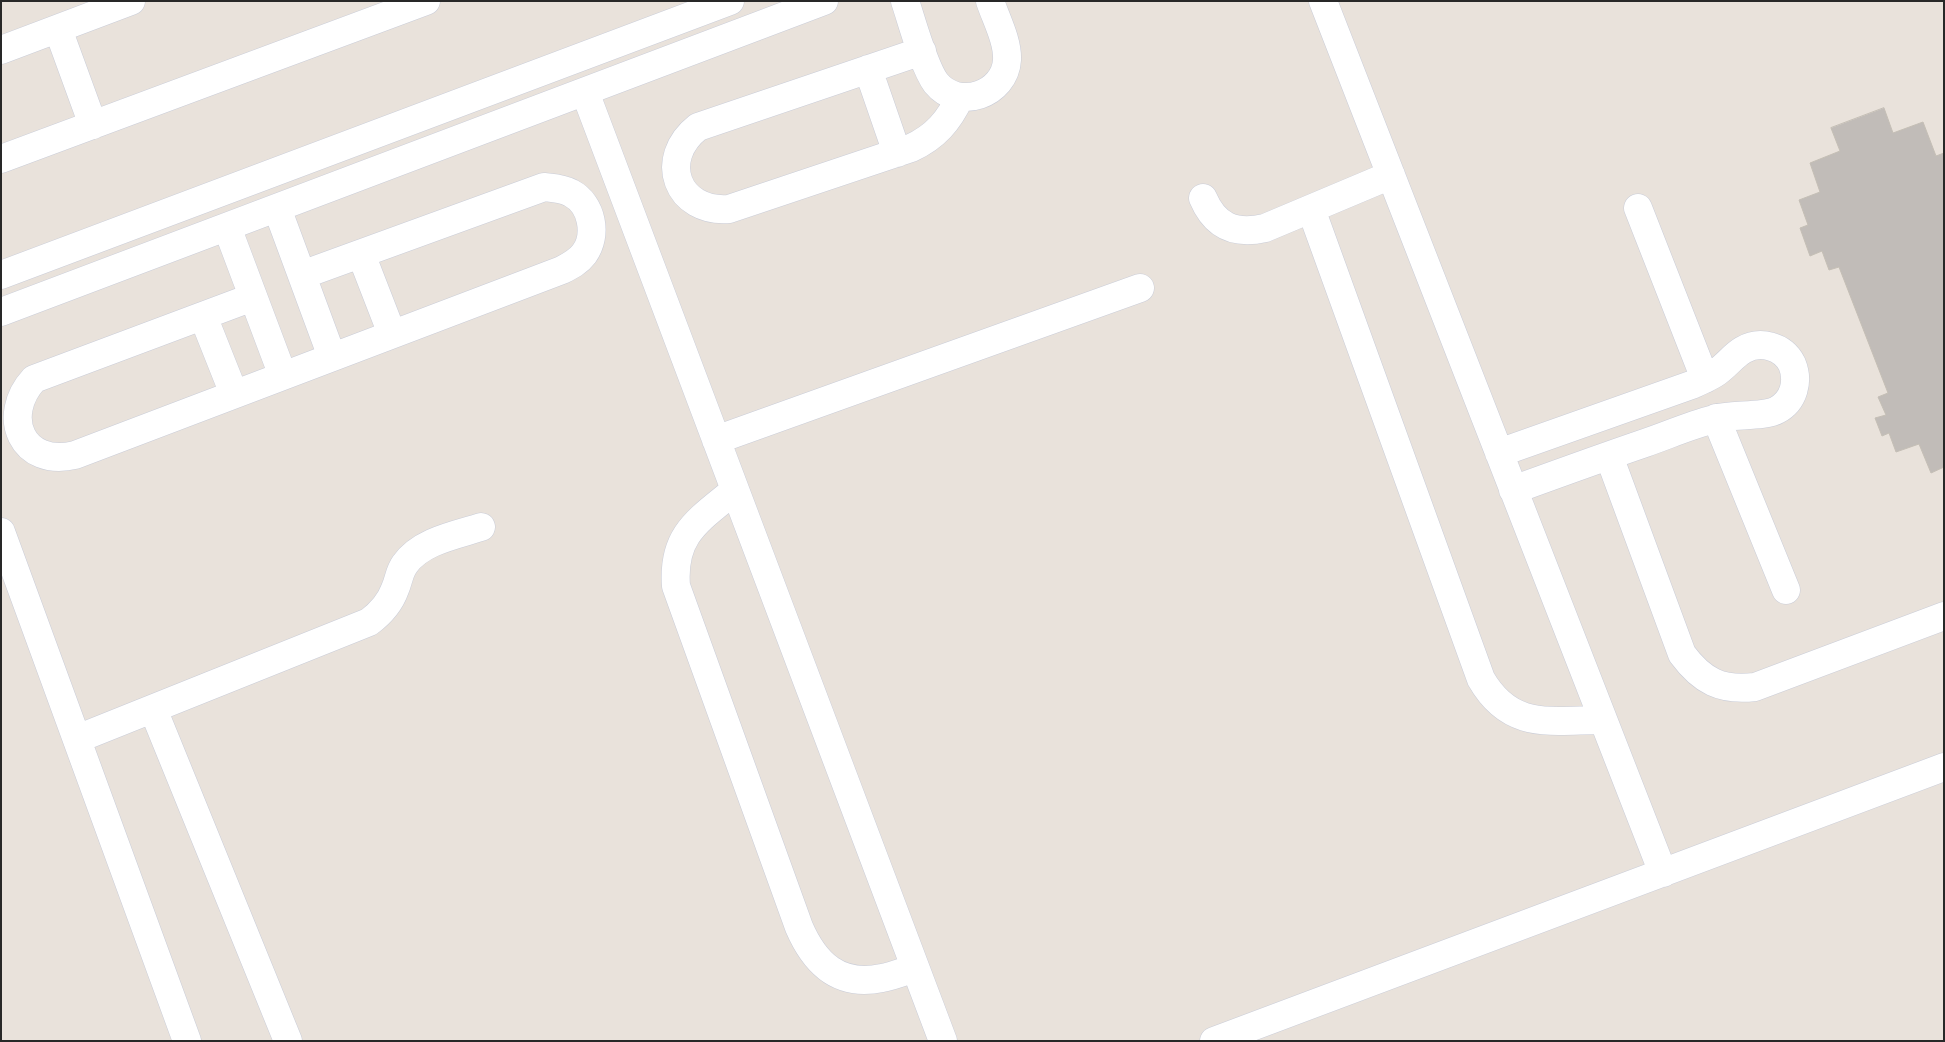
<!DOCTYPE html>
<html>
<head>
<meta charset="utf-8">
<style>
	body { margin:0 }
	#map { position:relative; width:1945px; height:1042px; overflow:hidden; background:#e9e2db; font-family:Quicksand,sans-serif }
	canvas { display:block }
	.frame { position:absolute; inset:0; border:2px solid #282828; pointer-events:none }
</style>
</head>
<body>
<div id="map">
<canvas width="1945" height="1042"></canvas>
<div class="frame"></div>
</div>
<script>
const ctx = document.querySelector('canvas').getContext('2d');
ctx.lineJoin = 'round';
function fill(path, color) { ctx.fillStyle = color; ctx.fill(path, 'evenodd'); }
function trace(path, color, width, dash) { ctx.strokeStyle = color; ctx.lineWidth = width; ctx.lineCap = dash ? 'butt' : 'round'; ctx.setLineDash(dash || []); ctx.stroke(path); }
const building = new Path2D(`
	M1884,108L1893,133L1923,122L1936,156L1944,153V467L1931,473L1919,444L1896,452L1889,433L1882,436L1875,418L1886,415L1878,397L1888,393L1839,267L1829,270L1822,251L1810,256L1800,228L1808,225L1799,200L1820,192L1810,163L1840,151L1831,128Z`);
fill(building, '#c1bcb8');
trace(building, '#c4beb5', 1);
const minor = new Path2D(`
	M905,1C912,22 924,67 936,83C959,111 1005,94 1007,60C1008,41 996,19 990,1
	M1323,1L1663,873
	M58,29L93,125
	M1,50L131,1
	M922,51L698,127C657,159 677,213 729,209L911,148C935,137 949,121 960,97
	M868,69L897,153
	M585,92L943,1041
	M1,159L426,1
	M1203,198C1215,226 1234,235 1265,228L1391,175
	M277,208L332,357
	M1638,208L1705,379
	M1311,209L1481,679C1511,731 1551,720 1603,720
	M227,227L283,376
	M361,254L392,334
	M1,275L730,1
	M253,297L34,379C0,416 22,468 75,455L562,270C570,266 578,262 584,254C598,235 592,204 571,193C562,188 553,188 544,187L302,275
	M1,312L824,1
	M203,316L234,394
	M1716,418L1786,590
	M716,440L1140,288
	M1499,453L1694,384C1702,380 1710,377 1717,372C1727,365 1734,355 1743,350C1760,340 1783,346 1792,364C1799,381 1794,401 1777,410C1765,417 1730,414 1714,419C1691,425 1668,435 1645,443C1601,458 1557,474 1513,490
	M1609,456L1682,654C1702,681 1721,691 1755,687L1944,616
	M735,490C699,520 672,534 676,586L799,927C815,964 839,987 882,978C893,976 905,971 915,968
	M1,532L187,1041
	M153,709L288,1041
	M77,739L369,622C381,613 390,603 395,589C399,580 399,572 405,564C421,541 456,535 481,527
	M1214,1041L1944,767`);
trace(minor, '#cacdd8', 29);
trace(minor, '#fff', 28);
</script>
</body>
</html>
